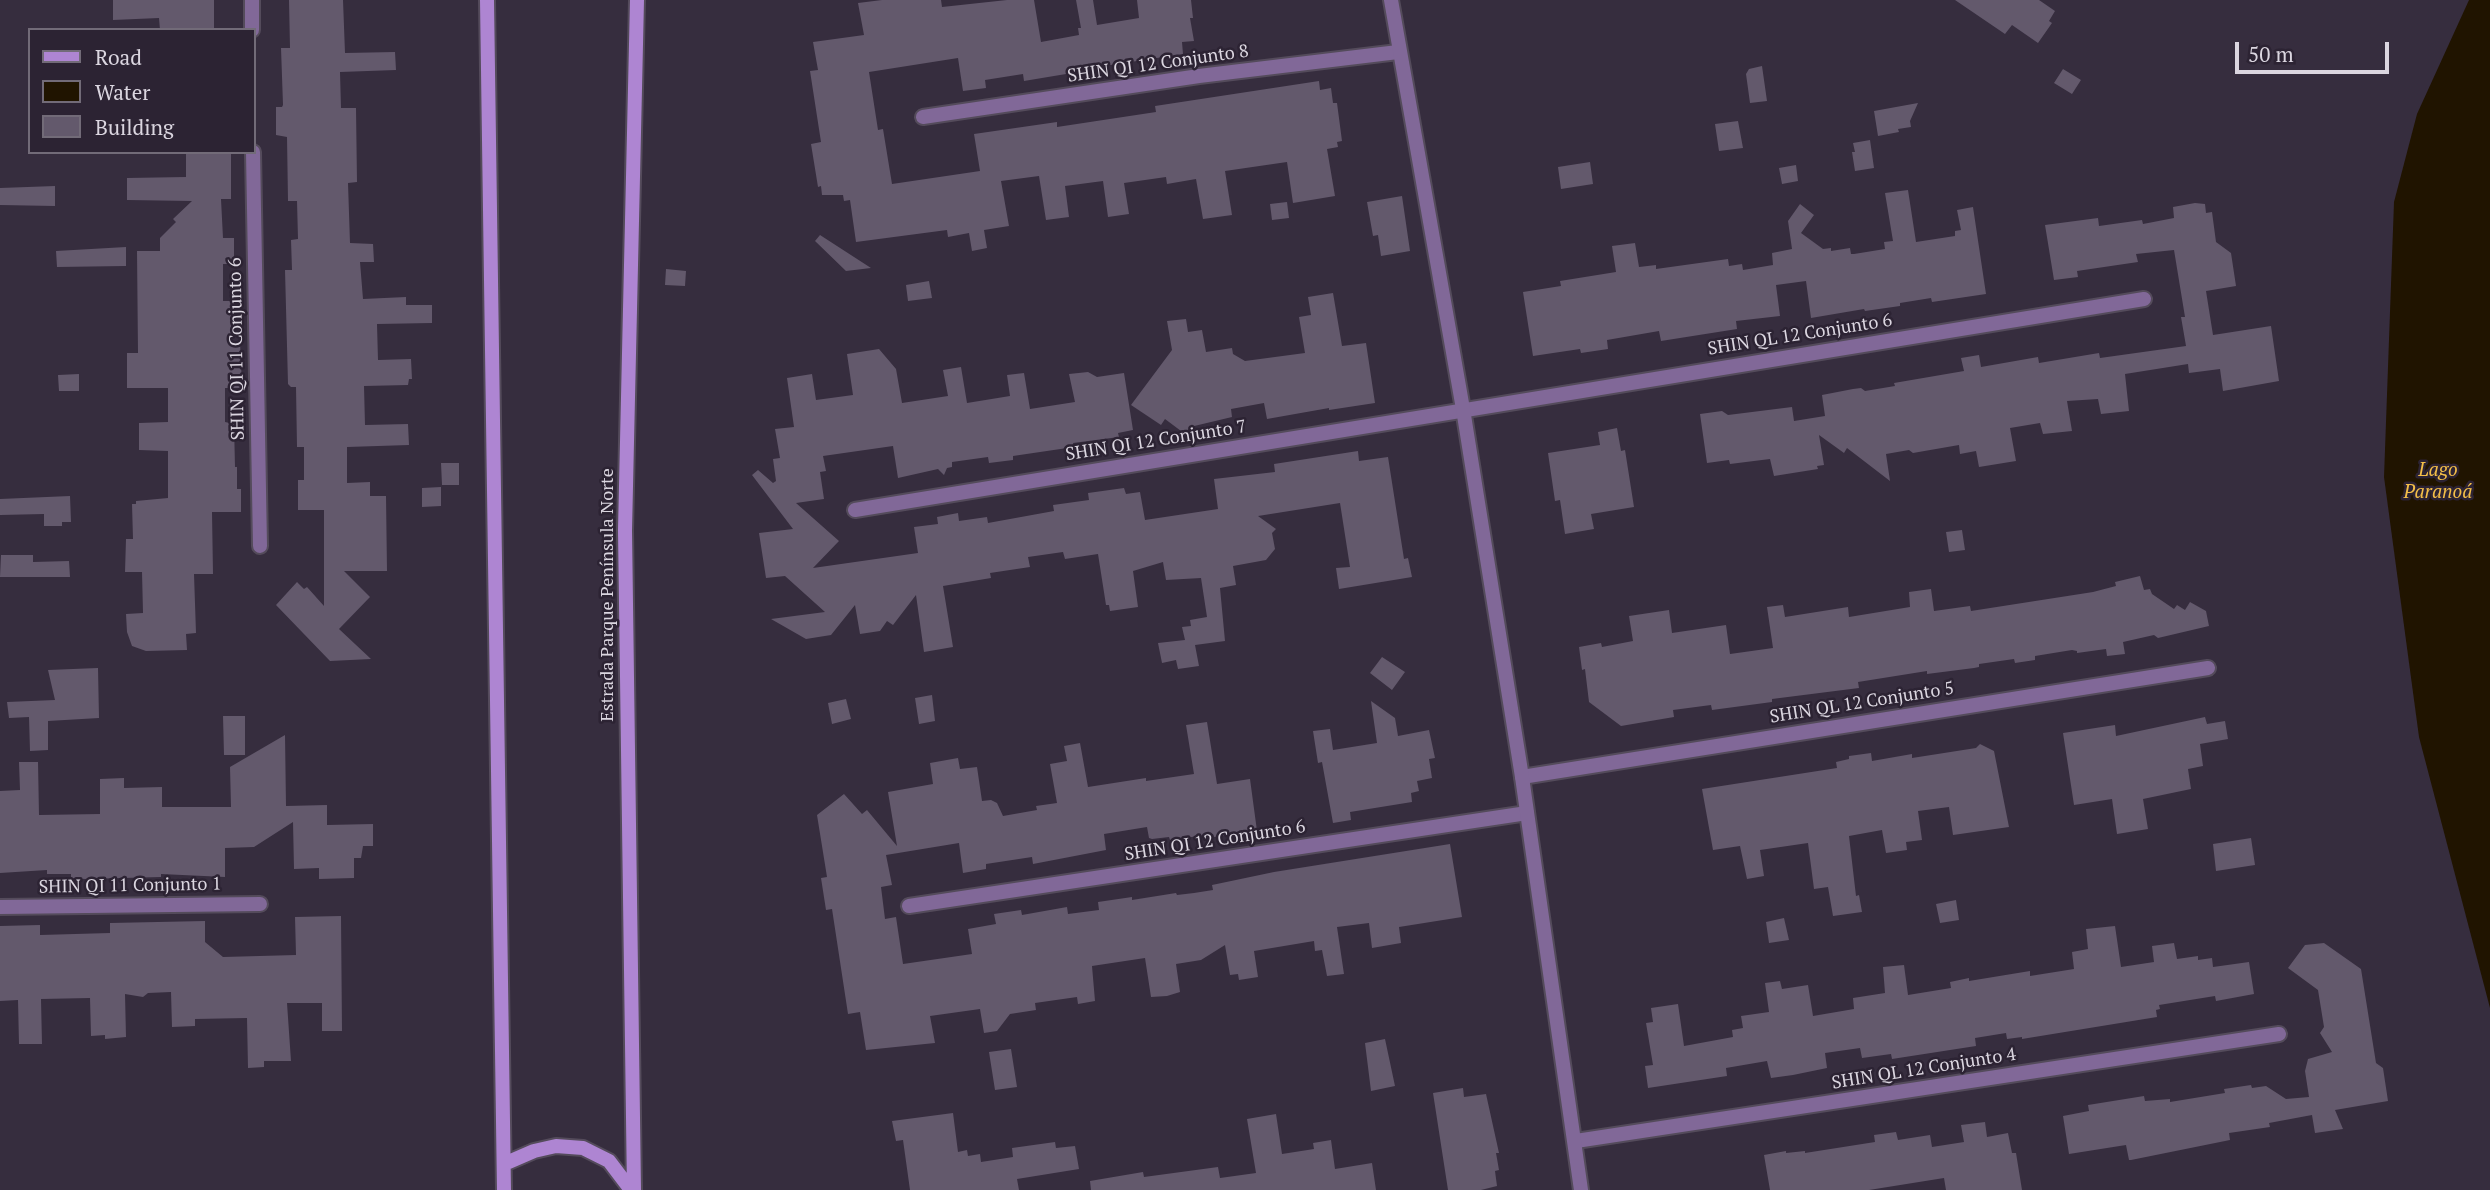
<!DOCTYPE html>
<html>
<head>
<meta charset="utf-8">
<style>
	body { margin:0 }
	#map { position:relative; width:2490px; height:1190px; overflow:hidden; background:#362d3e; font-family:"PT Serif",serif }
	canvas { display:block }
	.legend { position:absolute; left:28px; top:28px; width:228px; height:126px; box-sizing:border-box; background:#2c2333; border:2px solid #726b78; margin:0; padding:9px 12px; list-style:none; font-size:21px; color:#dbd6e0 }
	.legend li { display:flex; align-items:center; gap:14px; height:35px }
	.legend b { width:35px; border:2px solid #726b78 }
	.scale { position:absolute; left:2235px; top:42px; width:154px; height:32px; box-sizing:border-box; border:4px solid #dbd6e0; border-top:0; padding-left:9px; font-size:21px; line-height:24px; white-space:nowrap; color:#dbd6e0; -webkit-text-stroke:5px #2c2333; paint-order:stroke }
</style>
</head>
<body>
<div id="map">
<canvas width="2490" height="1190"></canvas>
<ul class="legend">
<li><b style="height:9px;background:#ae85d2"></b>Road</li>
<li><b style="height:19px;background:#201400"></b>Water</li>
<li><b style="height:19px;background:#63596c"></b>Building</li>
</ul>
<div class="scale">50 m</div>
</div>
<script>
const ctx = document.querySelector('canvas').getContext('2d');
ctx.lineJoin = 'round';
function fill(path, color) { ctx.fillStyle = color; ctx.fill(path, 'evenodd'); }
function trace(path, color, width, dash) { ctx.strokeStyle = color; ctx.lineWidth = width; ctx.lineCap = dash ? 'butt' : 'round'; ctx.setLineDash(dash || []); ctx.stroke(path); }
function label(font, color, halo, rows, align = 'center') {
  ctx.font = font + ' "PT Serif",serif'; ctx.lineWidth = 5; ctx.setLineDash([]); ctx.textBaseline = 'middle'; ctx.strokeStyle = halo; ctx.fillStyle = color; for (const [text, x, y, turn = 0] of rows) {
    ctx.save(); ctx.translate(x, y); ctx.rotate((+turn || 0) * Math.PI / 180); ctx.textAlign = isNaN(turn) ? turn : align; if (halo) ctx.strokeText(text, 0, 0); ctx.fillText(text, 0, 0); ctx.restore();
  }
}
fill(new Path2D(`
	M2469,0H2490V1008L2419,737L2384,477L2394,202L2417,114Z`), '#201400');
fill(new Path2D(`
	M113,0H214V30H160L159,18L113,20Z
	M289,0H343L345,53L395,52L396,70L340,72L341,108H356L357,182L348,183L350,243L373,244L374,262H360L363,299L406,297V305H432V323L377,324L378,360L411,359L412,379H409L408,385L364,386L365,425L408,424L409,445L347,447V483L370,482V496H386L387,571H344L370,597L339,629L371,659L330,661L276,605L297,582L304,589L307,587L324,606V510H298V480H304V447H297L296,387H291L288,384L285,270H292L291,240L298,239L297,201H288L287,137L276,135V107H282L283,105L281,48H290Z
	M882,0H941L942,7L1007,0H1034L1041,42L1079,35L1078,28H1081L1076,0H1093L1097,25L1139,18L1137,0H1191L1193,18H1190L1194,41L1182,42L1183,54L1071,71L1072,73L1024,81L1023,74L985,80L986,88L963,91L958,58L869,72L878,130L883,129L892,184L980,171L974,134L1057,122V127L1156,112L1155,106L1319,81L1320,90L1331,88L1333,103H1337L1342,141L1337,142L1338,147L1327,149L1335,196L1293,203L1287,162L1225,171L1232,215L1203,219L1196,179L1167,184L1166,177L1124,183L1129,214L1108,217L1103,181L1065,186L1069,217L1046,220L1039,176L1001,181L1009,226L984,230L987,248L972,251L969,233L948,237L947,230L856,242L850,200L844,201L843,195H822L821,186L818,187L811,144L821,142L810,71L818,70L813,42L864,35L858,3Z
	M1955,0H2039L2055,11L2049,21L2052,23L2038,43L2012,25L2005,34Z
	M1762,66L1767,101L1750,103L1746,74L1749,69Z
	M2063,69L2081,80L2072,94L2054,83Z
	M1918,103L1910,121L1911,127L1898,129L1899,132L1878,136L1874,111Z
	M1738,121L1743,148L1719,151L1715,124Z
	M1870,140L1874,168L1855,171L1852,152H1855L1853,143Z
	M186,152H231V199H221L223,238H234V264H223V301H232V342H240L242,385L240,388H225V422L234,424L235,467H237V489H241V512H212L213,574H194L196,633L186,634L187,650L146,651L132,646L127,632L126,614L143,613L142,572H125L126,539H133L132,504H136V501L168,498V451L139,450V423L168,422V388H127V353H138L137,251H160V238L176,222L173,219L192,201L127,200V178L186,177Z
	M1590,162L1593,184L1561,189L1558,167Z
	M1796,165L1798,181L1782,184L1779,168Z
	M55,186V206L0,205V188Z
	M1908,190L1916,242L1955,236V231L1961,230L1957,210L1973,207L1986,294L1932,302L1931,298L1900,303V306L1865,311L1864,309L1811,318L1806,281L1776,285L1780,316L1736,321L1737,329L1661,341L1659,331L1607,340L1608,349L1581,353L1580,349L1533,356L1523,292L1561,286L1560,281L1616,272L1612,246L1635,243L1639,267L1656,265V269L1728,259L1729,266L1742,264L1743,270L1773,265L1772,253L1792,249L1788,221L1800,204L1814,215L1801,233L1823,249L1831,248V251L1850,248L1851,254H1854L1885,249L1884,242L1893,241L1885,193Z
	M1402,196L1410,251L1381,256L1378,235L1373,236L1367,202Z
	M1287,202L1289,218L1272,220L1270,204Z
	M2195,203L2205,204L2206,213L2212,212L2216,242L2231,253L2236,286L2206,291L2213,335L2271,326L2279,381L2223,391L2220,369L2189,373L2188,364L2125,374L2129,411L2101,414L2098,399L2067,401L2072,431L2043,434L2040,423L2010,428L2016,461L1979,467L1976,451L1960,454L1959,445L1913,453L1909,450L1886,454L1890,481L1847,448L1844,453L1819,435L1824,465L1817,466L1818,469L1774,476L1770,459L1730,464L1729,460L1707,463L1700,414L1722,411L1728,415L1792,407L1794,421L1825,416L1822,395L1853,389L1861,388L1865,391L1895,386L1894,383L1964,371L1961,358L1979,355L1981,367L2038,357L2039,363L2099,353L2100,358L2186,346L2181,317H2185L2174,250L2136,254L2138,262L2077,271L2078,277L2054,280L2045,225L2098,218L2099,226L2142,220L2143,224L2174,218L2173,207Z
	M820,235L871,268L846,271L815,241Z
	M126,247V266L57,267L56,251Z
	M666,269L686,271L685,286L665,285Z
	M929,281L932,298L908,301L906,285Z
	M1333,293L1342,346L1366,343L1375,403L1329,410V408L1267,419L1264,403L1231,409L1232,417L1190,427L1185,434L1165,419L1161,425L1131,405L1172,350L1167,321L1186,319L1188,332L1202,330L1206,352L1232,348L1233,354L1245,361L1305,353L1299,317L1311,315L1308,297Z
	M879,349L896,369L902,403L948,396L943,370L961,367L967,403L1010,396L1007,375L1024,373L1030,409L1075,402L1069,374L1088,372L1097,377L1124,373L1133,430L1118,433L1119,437L1073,443L1074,447L1013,456V460L989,463L988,457L952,462V467L947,468L944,475L938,469L898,478L893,446L823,456L826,471L820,472L824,499L796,503L839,541L813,568L918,553L914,527L938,524L937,517L958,513L959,521L987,517L988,523L1054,511L1053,505L1089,500L1088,493L1124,488L1126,494L1140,492L1145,520L1218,509L1214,479L1275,472L1274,464L1358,451L1359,461L1388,457L1404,559L1408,558L1412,577L1339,589L1336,568L1350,567L1340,503L1258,516L1276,529L1272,533L1275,549L1266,560L1233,566L1236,585L1220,588L1225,641L1195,645L1199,666L1178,669L1176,660L1162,663L1158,643L1185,640L1182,627L1191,626L1190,620L1207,617L1201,578L1166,580L1163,562L1133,571L1138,607L1110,611L1109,605H1106L1098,554L1065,559L1063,552L1028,557L1030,567L990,573L991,578L943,586L953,647L924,652L916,595L893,625L887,621L880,631L860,634L855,605L831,635L806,639L771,619L825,612L785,576L766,578L759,533L793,529L752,475L758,470L773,483L776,481L773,459L780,458L775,429L794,427L787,378L812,374L816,400L853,395L847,354Z
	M79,374V391H59L58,375Z
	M1617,428L1621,451L1625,450L1634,507L1591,514L1594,529L1565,534L1560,500L1555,501L1548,453L1600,445L1598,432Z
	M441,463H459V485H442Z
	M441,487V506L422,507V488Z
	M70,496L71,522H62V526H44V514L0,515V499Z
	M1962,530L1965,550L1949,552L1946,532Z
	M1,555H33V562L69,561L70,577H0Z
	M2140,576L2144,590L2150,589L2152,594L2174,609L2177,605L2185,610L2190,602L2206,611L2209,626L2158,638L2154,635L2123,642L2125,654L2107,656L2106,649L2077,653V651L2072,650L2035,656V660L2015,663L2014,659L1979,664V667L1974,668L1927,674V671L1858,682L1859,688L1772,699V702L1712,710L1711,705L1673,710L1674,717L1621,726L1589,702L1585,669L1582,670L1579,647L1601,643L1602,647L1633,641L1629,616L1669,610L1672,633L1726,625L1730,654L1773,648L1767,607L1783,605L1785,617L1848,607L1849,617L1910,607L1909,592L1931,589L1934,611L1970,606L1971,611L2093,592L2116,586L2115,582Z
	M1382,657L1405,672L1392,690L1370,673Z
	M98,668L99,718L48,721V750L30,751L29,717L9,718L7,702L55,700L48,670Z
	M932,695L935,721L919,724L915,698Z
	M846,699L851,719L832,724L828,703Z
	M1371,701L1395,718L1398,736L1429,730L1435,758L1429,759L1432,778L1417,781L1419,791L1411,793L1412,802L1350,812L1351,820L1333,823L1322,762L1318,763L1313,731L1330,729L1333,750L1377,743Z
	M223,716H245V755H224Z
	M2205,717L2207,724L2225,721L2228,739L2200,744L2203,766L2188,769L2191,789L2143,799L2148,829L2117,834L2112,799L2074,805L2063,733L2115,725L2116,736Z
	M1207,722L1217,784L1250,779L1257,831L1214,837L1213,834L1170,840L1169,837L1152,839L1149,838L1147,827L1104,834L1106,850L1033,864L1032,857L986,864V869L963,873L959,843L886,855L892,885L881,887L885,919L896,917L903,964L972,954L968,929L996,924L994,914L1021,910L1022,915L1067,907L1068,914L1099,910L1098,902L1132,897V900L1176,893L1177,895L1194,893L1213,890L1212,885L1274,872L1450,844L1462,917L1399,927L1401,943L1372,948L1369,923L1337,927L1344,974L1327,976L1322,950L1315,951L1314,941L1254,951L1258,977L1239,980L1238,974L1230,975L1225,945L1201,960L1176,964L1180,992L1167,996L1151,997L1145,958L1092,966L1095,1001L1078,1004L1077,997L1035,1003L1036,1010L1010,1014L997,1031L984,1033L980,1009L930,1016L935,1043L866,1050L860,1012L848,1014L832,909L826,910L821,878L827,877L817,815L844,794L862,814L867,810L897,846L888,792L933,784L930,763L958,758L960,769L977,767L982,801L991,800L997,803L1003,816L1037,810L1036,806L1057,803L1050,764L1067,761L1064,746L1080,743L1088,787L1146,778V781L1194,774L1186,725Z
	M285,735L286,806L327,805V825L373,824V846H363L361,858H354V878L319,879V868L294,869L293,822L254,847L225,848V877L161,874V877L85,879L71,878V874H47V870L0,873V791L20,790L19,762H38L39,815L100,814V779L124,778V788L162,787V807H231L230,767Z
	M1980,744L1994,751L2009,827L1953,835L1949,807L1918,811L1922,840L1906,842L1907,850L1886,853L1882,830L1849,836L1856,896L1859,895L1862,912L1833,916L1828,887L1814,889L1808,843L1760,850L1764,876L1747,879L1740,846L1713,850L1702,789L1837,768L1836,762L1849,759V756L1871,753L1872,761L1912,754V758L1976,748Z
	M2251,838L2255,865L2216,871L2213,844Z
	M1956,900L1959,920L1940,923L1936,904Z
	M341,916L342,1031H322V1003H287L291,1061H264V1067L248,1068L247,1018L195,1019V1026L172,1027L171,992L148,993L143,997L125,994L126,1037L105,1039V1035L91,1036L90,998L41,999L42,1044H19L18,1000L0,1001V926L40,925V935L110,933V923L205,921V942L223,957L296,955L295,917Z
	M1784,918L1789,940L1769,943L1766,922Z
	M2115,926L2121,967L2154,962L2152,946L2174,943L2177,959L2198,956V960L2212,958L2213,967L2249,962L2254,994L2216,1001L2215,996L2159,1005L2160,1009L2156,1010L2157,1017L2022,1039V1037L2007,1039L2006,1033L1975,1038L1976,1046L1892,1059L1891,1054L1862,1058L1860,1048L1825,1053L1827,1068L1793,1075L1771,1078L1767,1061L1726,1068L1727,1076L1648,1088L1645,1066L1653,1065L1646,1023L1653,1022L1651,1008L1678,1004L1684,1046L1733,1037L1732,1030L1743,1028L1741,1016L1769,1012L1765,983L1780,981L1782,989L1808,985L1813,1016L1854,1009L1853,998L1885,993L1883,967L1904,965L1908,995L1951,988L1950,982L1969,978V981L2030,971V976L2074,969L2072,952L2088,949L2086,929Z
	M2324,943L2361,969L2376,1063L2383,1068L2388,1101L2335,1110L2343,1129L2315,1133L2312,1115L2269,1123L2270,1127L2229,1133L2230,1140L2131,1160H2129L2126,1145L2069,1154L2063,1116L2089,1111L2088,1105L2144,1096L2145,1101L2170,1099V1102L2225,1093L2224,1089L2251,1085L2252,1088L2266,1086L2286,1099L2309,1097L2305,1071L2308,1059L2332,1052L2320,1033L2324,1027L2318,990L2288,968L2305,945Z
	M1385,1039L1395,1086L1371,1091L1365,1043Z
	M1011,1049L1017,1087L995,1090L989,1052Z
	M1463,1088L1464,1097L1486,1094L1499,1153H1496L1499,1170L1495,1171L1497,1186L1481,1190H1448L1433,1093Z
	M953,1113L958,1152L967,1150L968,1156L980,1154L981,1162L1013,1157L1012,1148L1055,1142L1056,1148L1075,1146L1079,1169L1017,1179L1019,1190H910L903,1140L896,1141L892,1121Z
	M1276,1114L1282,1154L1314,1149L1313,1143L1331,1140L1335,1169L1372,1163L1376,1190H1091L1090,1181L1143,1172L1144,1177L1218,1167L1220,1178L1256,1173L1247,1119Z
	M1985,1122L1987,1137L2008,1133L2012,1153H2016L2022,1190H1946L1944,1178L1869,1190H1770L1764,1155L1786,1151V1153L1805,1151V1153L1875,1142L1874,1135L1896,1132L1898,1140L1930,1135L1932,1147L1964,1142L1961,1125Z`), '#63596c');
const minor = new Path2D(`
	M252,0V30
	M923,117L1199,76L1398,52
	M253,152L260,546
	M855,510L2144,299
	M1522,777L2208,668
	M909,906L1527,813
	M0,907L260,904
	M1576,1141L2279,1034`);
const tertiary = new Path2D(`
	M1391,0L1463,409L1522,777L1581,1190`);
const secondary = new Path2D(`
	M487,0L504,1190
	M504,1164L534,1151L556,1146L583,1148L609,1161L631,1190
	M634,1190L625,530L637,0`);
trace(minor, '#544b5b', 18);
trace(tertiary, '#544b5b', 18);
trace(secondary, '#544b5b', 18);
trace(minor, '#816898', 14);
trace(tertiary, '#816898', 14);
trace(secondary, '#ae85d2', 14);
label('18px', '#dbd6e0', '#2c2333', [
	["SHIN QI 12 Conjunto 8",1158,64,-8],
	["SHIN QL 12 Conjunto 6",1800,335,-9],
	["SHIN QI 11 Conjunto 6",237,349,-91],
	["SHIN QI 12 Conjunto 7",1156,441,-9],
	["Estrada Parque Península Norte",608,595,-90],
	["SHIN QL 12 Conjunto 5",1862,703,-9],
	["SHIN QI 12 Conjunto 6",1215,841,-9],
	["SHIN QI 11 Conjunto 1",130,886,-1],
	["SHIN QL 12 Conjunto 4",1924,1069,-9]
]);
label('italic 19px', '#f3be48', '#2c2333', [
	["Lago",2438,471],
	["Paranoá",2438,493]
]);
</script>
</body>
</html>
